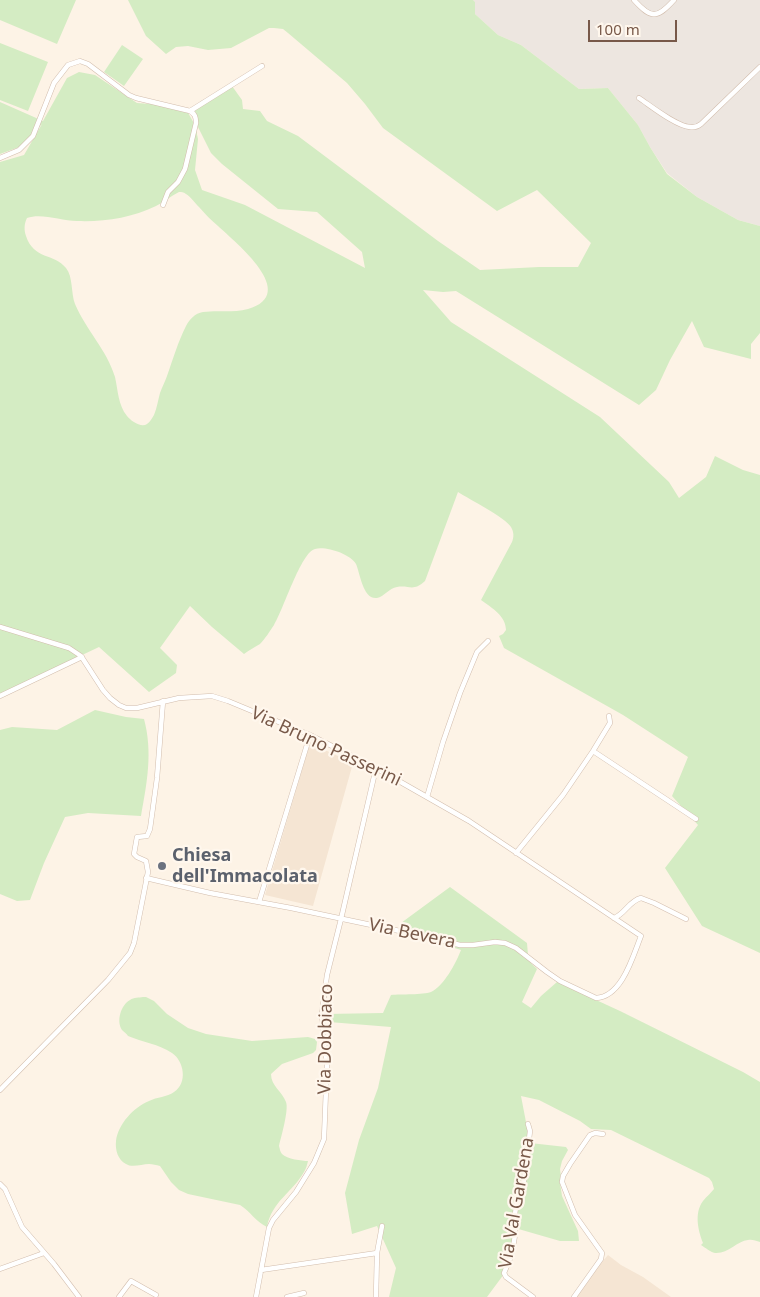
<!DOCTYPE html>
<html>
<head>
<meta charset="utf-8">
<style>
	body { margin:0 }
	#map { position:relative; width:760px; height:1297px; overflow:hidden; background:#fdf3e6; font-family:"Noto Sans",sans-serif }
	canvas { display:block }
	.scale { position:absolute; left:588px; top:20px; width:89px; height:22px; box-sizing:border-box; border:2px solid #785949; border-top:0; padding-left:6px; font-size:15px; line-height:18px; white-space:nowrap; color:#785949; -webkit-text-stroke:4px #fff7ed; paint-order:stroke }
</style>
</head>
<body>
<div id="map">
<canvas width="760" height="1297"></canvas>
<div class="scale">100 m</div>
</div>
<script>
const ctx = document.querySelector('canvas').getContext('2d');
ctx.lineJoin = 'round';
function fill(path, color) { ctx.fillStyle = color; ctx.fill(path, 'evenodd'); }
function trace(path, color, width, dash) { ctx.strokeStyle = color; ctx.lineWidth = width; ctx.lineCap = dash ? 'butt' : 'round'; ctx.setLineDash(dash || []); ctx.stroke(path); }
function label(font, color, halo, rows, align = 'center') {
  ctx.font = font + ' "Noto Sans",sans-serif'; ctx.lineWidth = 4.5; ctx.setLineDash([]); ctx.textBaseline = 'middle'; ctx.strokeStyle = halo; ctx.fillStyle = color; for (const [text, x, y, turn = 0] of rows) {
    ctx.save(); ctx.translate(x, y); ctx.rotate((+turn || 0) * Math.PI / 180); ctx.textAlign = isNaN(turn) ? turn : align; if (halo) ctx.strokeText(text, 0, 0); ctx.fillText(text, 0, 0); ctx.restore();
  }
}
fill(new Path2D(`
	M310,743L353,763L313,906L265,895Z
	M608,1255L621,1265L643,1277L671,1297H572Z`), '#f5e5d3');
fill(new Path2D(`
	M473,0H760V226L738,220L697,197L667,173L650,147L638,125L608,88L579,89L521,45L498,35L475,14V2Z`), '#ede6e0');
fill(new Path2D(`
	M0,0H76L57,44L0,20Z
	M128,0H473L475,2V14L498,35L521,45L579,89L608,88L638,125L650,147L667,174L697,197L738,220L760,226V333L751,344V359L704,347L692,321L670,360L656,390L639,405L456,291L443,292L423,290L451,322L600,417L669,482L679,498L706,477L715,456L743,470L760,475V953L702,926L665,868L698,825L672,796L688,757L623,715L504,648L499,636L503,634L506,630C506,616 492,608 481,600L512,542C514,537 514,532 511,527C506,518 469,499 458,492L425,581C413,592 410,585 397,587C389,588 384,597 377,598C363,600 360,573 356,564C350,554 326,546 315,549C301,552 283,611 274,625C270,631 265,639 260,644C255,647 249,650 244,654L212,627L190,606L160,648L177,665L176,673L149,692L99,647L0,694V162L24,155L42,124L22,146L0,154V102L43,121L67,78L79,72L95,75L137,103L177,106L187,111L195,125L198,139L195,170L202,190L245,205L365,268L362,252L317,212L278,209L222,164L211,153L198,127L194,111L201,101L232,86L242,100L243,109L260,111L267,121L298,136L438,241L480,270L539,267H578L591,243L537,190L497,211L383,128L365,104L347,83L288,33L283,29L274,28H269L231,48L208,50L188,46L176,47L166,54L146,36ZM179,192C182,192 183,192 186,194C191,197 195,203 199,207C205,214 211,220 218,226C236,243 300,294 248,309C233,313 217,310 203,312C195,313 189,320 186,326C178,342 173,359 167,376C165,382 162,387 160,393C158,400 157,408 154,415C152,418 150,422 147,424C141,428 131,421 127,416C118,405 118,390 115,377C107,350 86,330 75,304C71,294 73,276 66,268C54,253 34,260 26,236C24,230 24,224 27,218C42,213 61,221 77,221C104,222 131,218 156,206C164,202 171,196 179,192Z
	M0,43L48,62L28,111L0,100Z
	M122,45L143,59L124,86L104,72Z
	M95,710L126,717L144,719C153,752 147,783 141,816L88,813L65,817L44,863L30,900L17,901L0,894V730L12,727L57,730Z
	M450,887L527,943L528,955L531,963L537,969L522,1002L531,1008L541,996L557,982L620,1011L743,1072L760,1082V1242C756,1241 752,1239 748,1240C737,1241 728,1254 715,1253C710,1252 706,1248 701,1245L703,1243C698,1230 694,1213 703,1201C707,1196 711,1193 714,1189L712,1182L709,1178L611,1130L591,1129L580,1121L539,1100L521,1096L530,1143L566,1147L568,1150L562,1161L560,1169L561,1177L560,1183L562,1196L578,1231L579,1241H560L515,1228L510,1254L504,1274L487,1297H389L396,1268L377,1226L352,1234L345,1193L359,1140L378,1088L391,1027L329,1022L327,1014L383,1013L391,995C401,994 423,995 431,992C444,986 456,963 461,950L404,932L401,929V923Z
	M143,997H146L154,1001L167,1014L188,1028L206,1034L252,1041L308,1037L315,1039L317,1042L316,1050L313,1053L282,1064L271,1074C271,1086 282,1091 286,1102C289,1110 281,1137 279,1146C280,1149 280,1152 282,1154C287,1159 302,1161 308,1161C307,1165 306,1169 304,1172C292,1193 272,1201 267,1227C256,1222 250,1211 240,1205L188,1194L179,1190L171,1182L160,1166C156,1165 153,1164 149,1164C142,1164 132,1168 126,1164C118,1160 115,1150 116,1141C118,1124 134,1107 149,1101C157,1097 167,1097 174,1092C188,1083 184,1061 172,1053C159,1044 142,1042 128,1036C127,1034 124,1032 122,1030C116,1021 121,1005 130,1000C134,997 139,998 143,997Z`), '#d4ecc3');
const minor = new Path2D(`
	M634,0C651,19 657,19 674,0
	M639,98C651,106 676,126 690,127C694,128 697,127 701,124L760,67
	M190,111L262,66
	M0,158L19,150L33,136L54,83L68,65L80,61L88,64L129,95L136,98L190,111C195,114 196,117 196,123L185,169L178,182L168,192L163,205
	M0,627L69,648L81,656L103,690L110,698L119,705L126,708H137L179,698L212,696L228,701L310,735L376,768L469,821L641,936C633,956 622,997 596,998L560,981L547,972L516,948L505,943L495,942L473,945H460L414,934L291,908L210,893L146,878
	M0,696L82,657
	M593,751L696,819
	M427,797L443,742L460,693L477,652L488,641
	M516,853L563,795L593,751L610,723L609,716
	M259,902L310,735
	M614,918C625,914 629,901 641,898L654,903L686,919
	M0,1090L108,980L130,953L134,943L148,872L146,861L137,857L134,854L137,837L147,836L150,829L157,778L163,701
	M528,1124L530,1131L526,1164L524,1180L516,1207L514,1221L515,1235L512,1254L504,1273L506,1277L533,1297
	M0,1184L5,1189L22,1227L54,1264L79,1297
	M0,1269L44,1253
	M261,1270L377,1253
	M119,1297L131,1281L156,1295
	M256,1297L269,1228L273,1220L296,1192L314,1163L324,1139L327,1065L323,1034L322,1012L327,975L341,919L376,768
	M287,1297L304,1293
	M376,1297L377,1253L382,1226
	M574,1297L601,1259L602,1253L575,1215L562,1182L563,1176L570,1164L590,1135L595,1133L603,1134`);
trace(minor, '#d2bdad', 5.5);
trace(minor, '#fff', 4.5);
for (const [x, y, r, color] of [
	[162,866,5,"#6b7280"]
]) { const dot = new Path2D(); dot.arc(x, y, r, 0, 2 * Math.PI); ctx.fillStyle = color; ctx.fill(dot); trace(dot, '#fff7ed', 2); }
label('18px', '#785949', '#fff7ed', [
	["Via Bruno Passerini",326,747,25],
	["Via Bevera",412,934,12],
	["Via Dobbiaco",326,1039,-89],
	["Via Val Gardena",517,1203,-80]
]);
label('bold 18px', '#5b616d', '#fff7ed', [
	["Chiesa",172,856],
	["dell'Immacolata",172,877]
], 'left');
</script>
</body>
</html>
